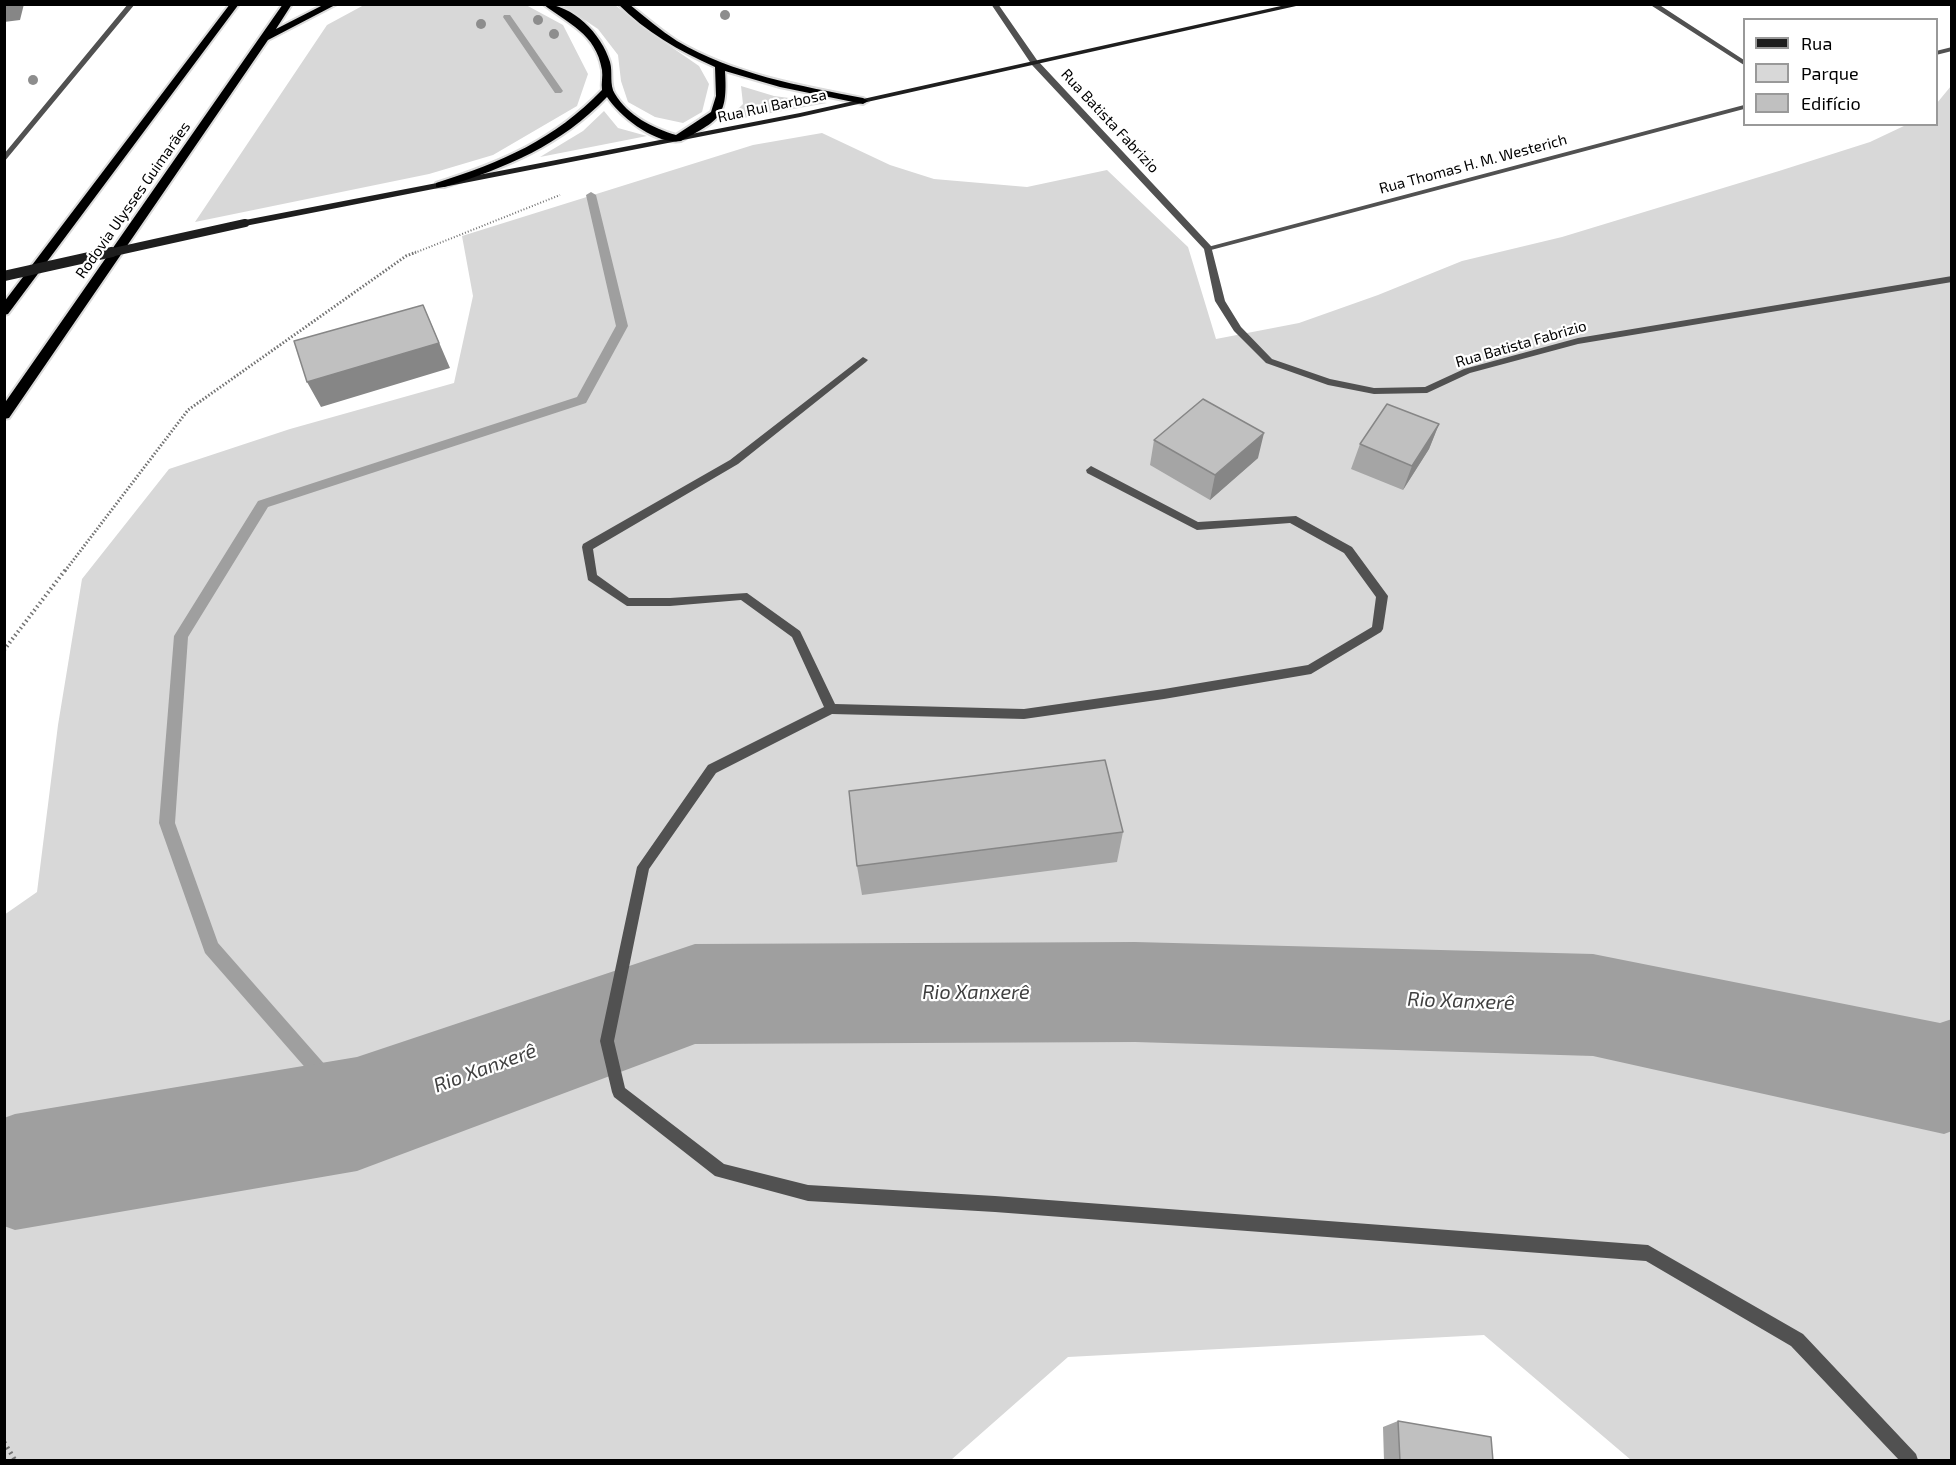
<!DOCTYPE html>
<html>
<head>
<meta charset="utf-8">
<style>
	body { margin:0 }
	#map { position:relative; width:1956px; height:1465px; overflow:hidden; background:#fff; font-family:"Exo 2",sans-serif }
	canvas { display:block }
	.frame { position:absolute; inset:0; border:6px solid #000; pointer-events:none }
	.legend { position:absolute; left:1743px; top:18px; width:195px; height:108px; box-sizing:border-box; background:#fff; border:2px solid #999; margin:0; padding:8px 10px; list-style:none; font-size:18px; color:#000 }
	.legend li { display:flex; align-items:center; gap:12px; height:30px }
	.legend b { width:30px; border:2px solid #999 }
</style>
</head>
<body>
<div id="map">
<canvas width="1956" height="1465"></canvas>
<div class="frame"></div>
<ul class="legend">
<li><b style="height:8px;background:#1e1e1e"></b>Rua</li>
<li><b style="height:16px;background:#d8d8d8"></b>Parque</li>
<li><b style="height:16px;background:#c0c0c0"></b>Edifício</li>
</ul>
</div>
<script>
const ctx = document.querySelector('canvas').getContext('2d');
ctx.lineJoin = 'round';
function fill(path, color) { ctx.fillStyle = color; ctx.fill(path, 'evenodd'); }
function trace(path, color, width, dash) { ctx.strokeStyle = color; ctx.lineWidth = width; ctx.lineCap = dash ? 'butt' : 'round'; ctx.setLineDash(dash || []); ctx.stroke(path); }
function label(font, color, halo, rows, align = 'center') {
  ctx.font = font + ' "Exo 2",sans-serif'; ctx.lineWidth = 4.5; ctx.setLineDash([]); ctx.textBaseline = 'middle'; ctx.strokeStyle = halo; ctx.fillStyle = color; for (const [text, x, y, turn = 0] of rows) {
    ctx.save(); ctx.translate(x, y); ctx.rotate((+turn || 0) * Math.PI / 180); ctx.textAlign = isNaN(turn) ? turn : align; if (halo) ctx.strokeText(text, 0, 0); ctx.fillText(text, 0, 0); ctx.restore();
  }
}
fill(new Path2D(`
	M364,5H526L563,25L588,74L577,106L493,155L429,174L195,222L327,25Z
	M562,5H615L651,33L699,66L709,84L702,112L683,123L655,117L628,102L621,81L618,55L598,29Z
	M741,86L774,96L827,103L726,121L743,104Z
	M1951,86V1460H1631L1484,1335L1068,1357L951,1460H5L4,915L37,892L58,725L82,579L169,469L290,429L454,383L473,296L462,236L753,145L822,133L890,165L934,179L1027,187L1107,170L1188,247L1216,339L1299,323L1378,295L1462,261L1562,237L1779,171L1870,142L1906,125L1936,124L1937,103Z
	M604,111L618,128L647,136L540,157L583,131Z`), '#d8d8d8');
fill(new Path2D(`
	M504,15H510L563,91L561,93H555L503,17Z
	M591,192L596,195L628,326L586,403L268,507L188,637L175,823L218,943L363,1108L366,1114L363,1120L357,1123L351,1120L205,953L159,823L174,636L258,501L577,397L616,326L586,195Z`), '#9f9f9f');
fill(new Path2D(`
	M1135,942L1593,954L1940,1023L1952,1019V1131L1944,1134L1593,1056L1135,1042L695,1044L357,1171L15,1230L4,1226V1118L15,1114L357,1057L695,944Z`), '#9f9f9f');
const trunk = new Path2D(`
	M230,4H239L8,314L4,315V302Z
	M283,4H292L276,29L325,4H337L268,40L9,418L4,419V404Z
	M543,4C572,4 602,34 610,62C613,72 609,85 615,94C628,116 653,128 676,135L711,112L716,96L715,67C679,51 646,32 618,4H629C645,17 660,30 677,41C733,74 800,86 863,98L868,101L863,104L780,87L725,71C728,118 719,120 681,141C656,145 620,117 607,97C561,145 506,168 444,187H436V183C502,162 554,140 602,90C601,83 603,77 602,70C596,33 568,24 543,4Z`);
trace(trunk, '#dbdbdb', 4);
trace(new Path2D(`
	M412,254L560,195`), '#737373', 2, [1, 2]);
trace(new Path2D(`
	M65,571L188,410L406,256L416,252`), '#737373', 3, [1.5, 2]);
trace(new Path2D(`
	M4,650L66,569`), '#737373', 4, [1.5, 3]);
trace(new Path2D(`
	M4,1442L15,1460`), '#737373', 4.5, [2, 4]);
fill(new Path2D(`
	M863,357L868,360L866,362L738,464L593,549L597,575L629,598H670L747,593L800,631L835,704L1024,709L1164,689L1308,665L1372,627L1376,597L1344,553L1290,523L1197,530L1087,473L1086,470L1091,466L1198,522L1296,516L1352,547L1388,596L1383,629L1381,632L1311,674L1164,699L1024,719L832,714L716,773L649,869L614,1041L625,1088L724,1164L808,1185L995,1196L1648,1245L1803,1334L1916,1454L1918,1460H1899L1791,1346L1646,1261L995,1212L808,1201L715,1176L614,1097L612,1092L600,1041L637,867L708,765L824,707L792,637L741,600L670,606H627L588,580L582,547L583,544L730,460Z`), '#515151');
fill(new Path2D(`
	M991,4H998L1039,63L1038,65H1032Z
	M1649,4H1658L1744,60V65Z
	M1952,47V51L1936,55V51Z
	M1744,105V109L1211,250L1204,248Z`), '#515151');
fill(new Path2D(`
	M128,4H135L4,162V154Z
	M1032,61H1038L1211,246L1225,301L1241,327L1272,359L1330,379L1374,388L1425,387L1464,369L1578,338L1952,276V282L1578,344L1470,373L1427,393L1374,394L1328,385L1266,363L1234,331L1215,301L1204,249L1032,65Z`), '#515151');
fill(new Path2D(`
	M1290,4H1305L800,117L245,226L241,223L245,220L800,113Z`), '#1e1e1e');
fill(trunk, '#000');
trace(new Path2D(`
	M105,254L245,223`), '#1e1e1e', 8);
trace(new Path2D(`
	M4,276L112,252`), '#1e1e1e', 10);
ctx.fillStyle = '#8d8d8d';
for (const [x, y] of [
	[725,15],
	[538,20],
	[481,24],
	[554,34],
	[33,80]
]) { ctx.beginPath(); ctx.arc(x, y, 5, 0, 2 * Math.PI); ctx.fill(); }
fill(new Path2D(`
	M1439,424L1429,449L1403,490L1351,469L1360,444Z
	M1154,440L1258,458L1210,500L1150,465Z
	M1123,832L1117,862L862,895L857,866Z
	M1398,1421L1493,1461H1384L1383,1427Z`), '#a5a5a5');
fill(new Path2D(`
	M4,4H24L20,20L4,22Z
	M423,305L450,368L321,407L307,382Z
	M1439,424L1429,449L1403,490L1412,466Z
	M1264,433L1258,458L1210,500L1215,475Z`), '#868686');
const building = new Path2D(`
	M423,305L439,343L307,382L294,341Z
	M1203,399L1264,433L1215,475L1154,440Z
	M1387,404L1439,424L1412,466L1360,444Z
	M1105,760L1123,832L857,866L849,791Z
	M1398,1421L1491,1437L1493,1461H1400Z`);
fill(building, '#c0c0c0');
trace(building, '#868686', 1.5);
label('15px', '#000', '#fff', [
	["Rua Rui Barbosa",772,106,-12],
	["Rua Batista Fabrizio",1110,121,47],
	["Rua Thomas H. M. Westerich",1473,164,-15],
	["Rodovia Ulysses Guimarães",133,200,-55],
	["Rua Batista Fabrizio",1521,344,-16]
]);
label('italic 20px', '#404040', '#fff', [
	["Rio Xanxerê",976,992],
	["Rio Xanxerê",1461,1001,2],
	["Rio Xanxerê",485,1068,-20]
]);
</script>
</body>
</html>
